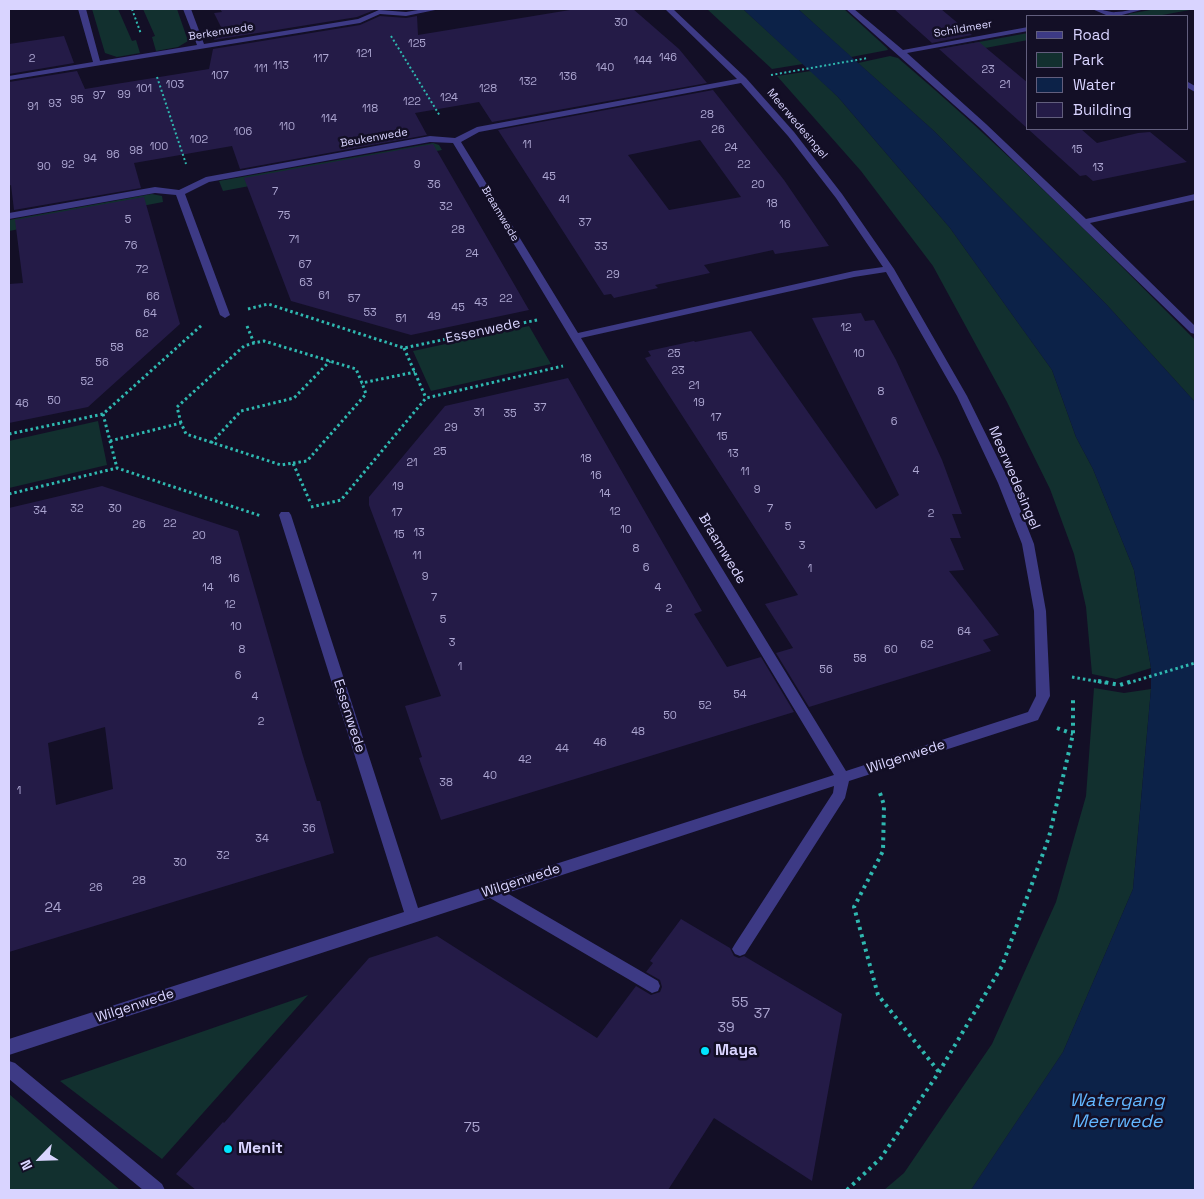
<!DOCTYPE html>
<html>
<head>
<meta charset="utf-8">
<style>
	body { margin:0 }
	#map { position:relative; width:1204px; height:1199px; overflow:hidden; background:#130f26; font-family:"Space Grotesk",sans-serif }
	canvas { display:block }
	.frame { position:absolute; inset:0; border:10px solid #d9d4ff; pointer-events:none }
	.legend { position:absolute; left:1026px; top:15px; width:162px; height:115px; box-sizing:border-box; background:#130f26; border:1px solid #625e7d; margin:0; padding:6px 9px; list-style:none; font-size:15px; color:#d9d4ff }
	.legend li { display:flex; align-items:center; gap:10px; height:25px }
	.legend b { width:25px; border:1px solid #625e7d }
	.north { position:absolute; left:15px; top:1134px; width:50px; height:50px; -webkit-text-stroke:4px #130f26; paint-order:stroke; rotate:246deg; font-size:14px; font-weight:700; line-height:20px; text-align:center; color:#d9d4ff }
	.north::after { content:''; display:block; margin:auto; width:18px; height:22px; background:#d9d4ff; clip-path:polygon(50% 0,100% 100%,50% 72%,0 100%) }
</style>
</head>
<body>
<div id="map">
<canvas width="1204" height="1199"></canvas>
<div class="frame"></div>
<ul class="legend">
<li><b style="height:6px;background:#3d3a85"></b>Road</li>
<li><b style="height:14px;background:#12302f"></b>Park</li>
<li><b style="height:14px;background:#0c2248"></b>Water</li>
<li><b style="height:14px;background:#241b47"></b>Building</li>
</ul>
<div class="north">N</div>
</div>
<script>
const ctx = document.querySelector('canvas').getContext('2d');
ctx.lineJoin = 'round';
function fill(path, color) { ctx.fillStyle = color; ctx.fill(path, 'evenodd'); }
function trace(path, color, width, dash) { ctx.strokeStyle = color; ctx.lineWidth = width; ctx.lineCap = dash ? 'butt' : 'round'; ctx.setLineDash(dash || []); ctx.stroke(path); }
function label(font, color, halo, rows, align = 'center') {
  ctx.font = font + ' "Space Grotesk",sans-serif'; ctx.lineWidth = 5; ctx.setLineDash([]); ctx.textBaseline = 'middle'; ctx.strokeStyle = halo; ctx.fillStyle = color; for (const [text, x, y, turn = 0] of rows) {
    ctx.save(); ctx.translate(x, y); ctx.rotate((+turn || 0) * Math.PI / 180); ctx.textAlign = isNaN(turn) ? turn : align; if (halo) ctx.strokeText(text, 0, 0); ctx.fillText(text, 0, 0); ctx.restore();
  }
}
fill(new Path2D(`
	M92,9H118L132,41L136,40L140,53L117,57L105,53Z
	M143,9H177L188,41L178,47L156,51L152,37L155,36Z
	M707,9H743L803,64L772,69Z
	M798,9H844L887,48L888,50L851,57Z
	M1156,9H1195L1157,16H1131L1128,14Z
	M1028,33V40L953,54L946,48Z
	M890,56L898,58C1002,146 1099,243 1195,340V402L1107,305L934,131L858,63Z
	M811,71L838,97L950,228L1052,370L1076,437L1093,469L1134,570L1151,668L1116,679L1092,674L1086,607L1074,554L1050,489L1007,402L933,266L861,171L777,76Z
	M433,143L439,145L442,150L223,191L219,181Z
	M152,194L162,196L163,202L9,231V220Z
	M529,326L551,364L431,391L413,351Z
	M98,421L107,465L9,488V441Z
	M1094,688L1124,693L1151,689L1133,889L1063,1052L971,1190H884L904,1173L992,1044L1056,902L1086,796Z
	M308,995L162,1159L60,1081Z
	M9,1094L120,1190H9Z`), '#12302f');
fill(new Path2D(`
	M743,9H798L934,131L1107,305L1195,402V1190H971L1063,1052L1133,889L1151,689V668L1134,570L1093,469L1076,437L1052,370L950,228L927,201L838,97Z`), '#0c2248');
fill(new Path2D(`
	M220,9H377L357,17L214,40L215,37L225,35L214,13L222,12Z
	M576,9H633L679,49L707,83L492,122L479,102L415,113L427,135L240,169L232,146L134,163L141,188L14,210L11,185L9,186V82L77,71L85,89L209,69L213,49L360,25L380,16L406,18L417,16L418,35Z
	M894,9H941L972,35L932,43Z
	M64,36L74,63L9,74V44Z
	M979,42L1028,83V129L939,49Z
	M713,90L784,180L829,246L775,254L773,250L704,265L710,273L655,285L658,288L614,298L611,294L604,295L498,130ZM700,140L741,197L669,210L628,155Z
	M1028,129H1081L1097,143L1138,133L1150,132L1187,162L1093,181L1086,175L1080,176Z
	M433,144L529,310L411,335L291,301L244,178Z
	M144,197L180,324L88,407L9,423V284L23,283L15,220Z
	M861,313L865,321L874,320L896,360L942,460L962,514H952L961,538H950L964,570L949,571L999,635L983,640L991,651L809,707L776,653L793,648L765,604L798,595L645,358L651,356L648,351L694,341L695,342L751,331L876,509L899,495L812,318Z
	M568,378L702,611L694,614L727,667L761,657L794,712L441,820L419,758L422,757L405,706L441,696L369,505V497L445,406Z
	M102,486L238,531L303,756L317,801H320L334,853L9,952V508ZM105,727L113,789L56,805L48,743Z
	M681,919L730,948L734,956L739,958L744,956L842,1014L812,1181L714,1118L668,1190H196L176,1174L223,1122L224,1123L369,958L437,936L597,1038L636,986L651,995L660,992L662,987L660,980L646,972L653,963L650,961Z`), '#241b47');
trace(new Path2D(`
	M132,9L141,34
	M391,36L440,116
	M771,75L868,58
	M157,77L186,164`), '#2fb8b0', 2, [2, 2.5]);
trace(new Path2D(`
	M248,309L268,304L404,348L537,320
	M247,326L254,343L264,341L356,369L362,383L415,372
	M404,348L426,398
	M103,414L117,468
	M181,423L177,407L244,346L254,343
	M9,434L103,414L203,324
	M110,441L181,423L186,434L281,465L293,463L311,504
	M211,443L241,411L294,398L330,361
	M293,463L307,461L366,394L362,383
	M9,494L117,468L261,516
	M311,507L341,500L426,398L563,366
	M1072,677L1106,683
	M1128,683L1195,663`), '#2fb8b0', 3, [2.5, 3]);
trace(new Path2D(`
	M1098,681L1120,685L1132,681
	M1057,728L1073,734
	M880,793L884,805L883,851L854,907L878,995L939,1072
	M847,1190L881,1158L939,1072L1002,966L1049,837L1073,734V696`), '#2fb8b0', 4, [3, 4.5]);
fill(new Path2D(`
	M78,9H86L100,61L197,45L183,9H191L204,44L358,19L379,10L406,12L424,9H440L406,16L380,14L360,23L9,80V76L93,62Z
	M665,9H673L746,78L794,132L842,194L894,269L967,396L1010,483L1034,544L1046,611L1050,696L1038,720L849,781L845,798L745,954L740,956L735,954L732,949L735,944L833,793L834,786L507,893L658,981L660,986L658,991L652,993L490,898L9,1055V1039L404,912L279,515L281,512H289L291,515L418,908L834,775L453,143L430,142L209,182L185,194L230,315L225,318L220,315L176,195L155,193L9,219V213L155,187L179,190L206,177L430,136L455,138L477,127L737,79ZM741,83L788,136L836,198L883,267L854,271L578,333L461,142L479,132ZM886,272L957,396L998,483L1022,544L1034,611L1036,696L1028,712L846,771L581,338L854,277Z
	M846,9H854L903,50L1028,27V31L907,53L986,124L1086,219L1195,194V200L1090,223L1195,326V334L1191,333L980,128Z
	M1092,9C1100,8 1109,13 1116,12C1126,12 1135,8 1145,9L1118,16H1105L1106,15Z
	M1188,82L1195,86V92L1188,88Z
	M9,1061L15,1063L162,1184L165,1190H143L9,1079Z`), '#3d3a85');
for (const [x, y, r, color] of [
	[705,1051,5,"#00e5ff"],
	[228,1149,5,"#00e5ff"]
]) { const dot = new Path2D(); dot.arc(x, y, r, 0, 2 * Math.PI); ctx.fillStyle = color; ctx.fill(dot); trace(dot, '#130f26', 2); }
label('11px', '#aca6d1', null, [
	["30",621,23],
	["125",417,44],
	["121",364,54],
	["146",668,58],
	["2",32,59],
	["117",321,59],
	["144",643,61],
	["113",281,66],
	["140",605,68],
	["111",261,69],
	["23",988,70],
	["107",220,76],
	["136",568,77],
	["132",528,82],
	["103",175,85],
	["21",1005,85],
	["101",144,89],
	["128",488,89],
	["99",124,95],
	["97",99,96],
	["124",449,98],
	["95",77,100],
	["122",412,102],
	["93",55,104],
	["91",33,107],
	["118",370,109],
	["28",707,115],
	["114",329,119],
	["110",287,127],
	["26",718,130],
	["106",243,132],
	["102",199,140],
	["11",527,145],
	["100",159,147],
	["24",731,148],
	["15",1077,150],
	["98",136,151],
	["96",113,155],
	["94",90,159],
	["92",68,165],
	["9",417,165],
	["22",744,165],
	["90",44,167],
	["13",1098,168],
	["45",549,177],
	["36",434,185],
	["20",758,185],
	["7",275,192],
	["41",564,200],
	["18",772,204],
	["32",446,207],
	["75",284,216],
	["5",128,220],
	["37",585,223],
	["16",785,225],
	["28",458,230],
	["71",294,240],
	["76",131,246],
	["33",601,247],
	["24",472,254],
	["67",305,265],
	["72",142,270],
	["29",613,275],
	["63",306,283],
	["61",324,296],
	["66",153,297],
	["57",354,299],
	["22",506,299],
	["43",481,303],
	["45",458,308],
	["53",370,313],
	["64",150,314],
	["49",434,317],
	["51",401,319],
	["12",846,328],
	["62",142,334],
	["58",117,348],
	["25",674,354],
	["10",859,354],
	["56",102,363],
	["23",678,371],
	["52",87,382],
	["21",694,386],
	["8",881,392],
	["50",54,401],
	["19",699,403],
	["46",22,404],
	["37",540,408],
	["31",479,413],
	["35",510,414],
	["17",716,418],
	["6",894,422],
	["29",451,428],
	["15",722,437],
	["25",440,452],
	["13",733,454],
	["18",586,459],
	["21",412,463],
	["4",916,471],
	["11",745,472],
	["16",596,476],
	["19",398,487],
	["9",757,490],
	["14",605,494],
	["32",77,509],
	["30",115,509],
	["7",770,509],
	["34",40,511],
	["12",615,512],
	["17",397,513],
	["2",931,514],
	["22",170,524],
	["26",139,525],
	["5",788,527],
	["10",626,530],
	["13",419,533],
	["15",399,535],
	["20",199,536],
	["3",802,546],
	["8",636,549],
	["11",417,556],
	["18",216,561],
	["6",646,568],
	["1",810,569],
	["9",425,577],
	["16",234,579],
	["14",208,588],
	["4",658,588],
	["7",434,598],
	["12",230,605],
	["2",669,609],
	["5",443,620],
	["10",236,627],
	["64",964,632],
	["3",452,643],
	["62",927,645],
	["8",242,650],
	["60",891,650],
	["58",860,659],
	["1",460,667],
	["56",826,670],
	["6",238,676],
	["54",740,695],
	["4",255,697],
	["52",705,706],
	["50",670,716],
	["2",261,722],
	["48",638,732],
	["46",600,743],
	["44",562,749],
	["42",525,760],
	["40",490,776],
	["38",446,783],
	["1",19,791],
	["36",309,829],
	["34",262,839],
	["32",223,856],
	["30",180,863],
	["28",139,881],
	["26",96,888]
]);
label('11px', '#d9d4ff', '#130f26', [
	["Schildmeer",963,29,-10],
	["Berkenwede",221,32,-9],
	["Meerwedesingel",797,124,50],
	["Beukenwede",374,138,-10],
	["Braamwede",500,214,59]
]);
label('14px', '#d9d4ff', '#130f26', [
	["Essenwede",483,331,-12],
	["Meerwedesingel",1014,478,67],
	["Braamwede",722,549,59],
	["Essenwede",349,716,72],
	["Wilgenwede",906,757,-18],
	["Wilgenwede",521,881,-18],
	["Wilgenwede",135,1006,-18]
]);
label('14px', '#aca6d1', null, [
	["24",53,908],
	["55",740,1003],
	["37",762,1014],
	["39",726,1028],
	["75",472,1128]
]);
label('bold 16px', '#d9d4ff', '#130f26', [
	["Maya",715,1051],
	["Menit",238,1149]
], 'left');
label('italic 18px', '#62b6ff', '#130f26', [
	["Watergang",1117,1101],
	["Meerwede",1117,1122]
]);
</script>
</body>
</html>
